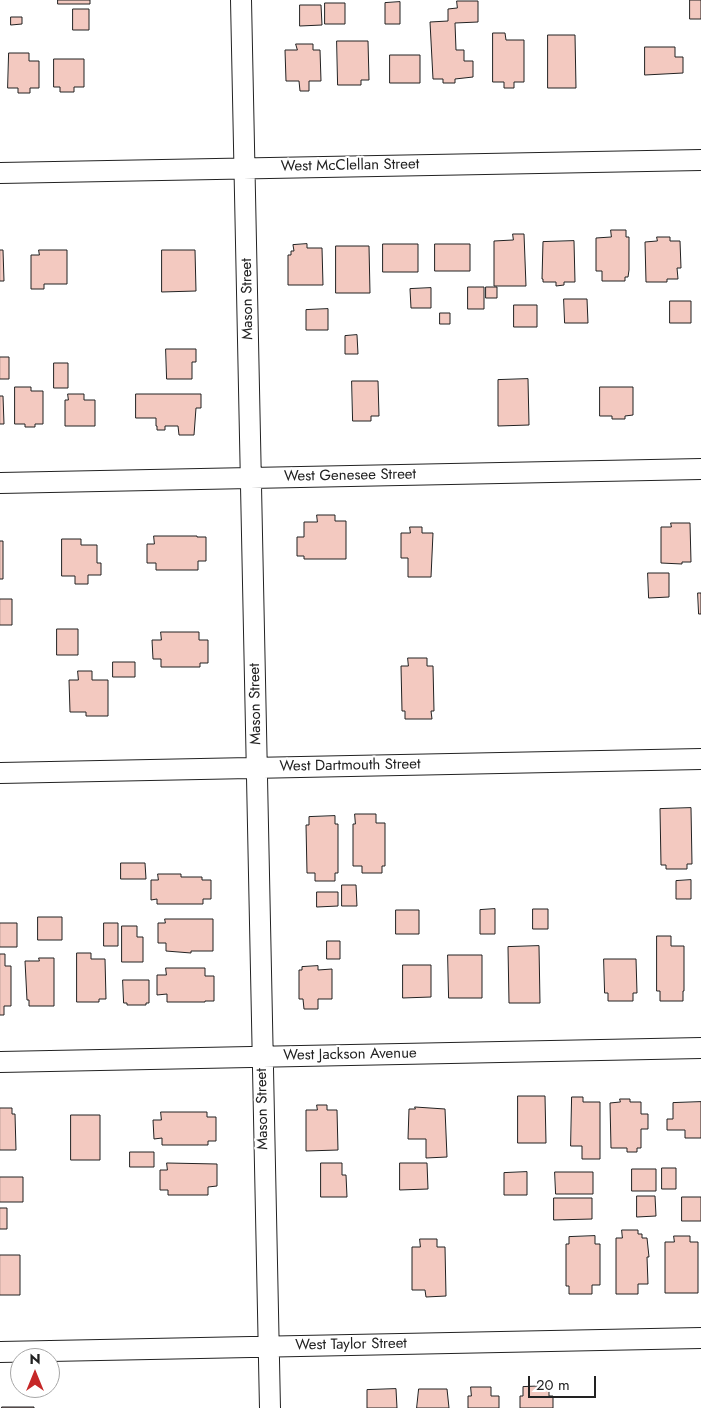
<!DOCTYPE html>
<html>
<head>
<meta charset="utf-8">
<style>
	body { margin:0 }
	#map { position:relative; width:701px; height:1408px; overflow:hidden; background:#fff; font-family:Jost,sans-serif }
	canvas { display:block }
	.north { position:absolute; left:10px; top:1348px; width:50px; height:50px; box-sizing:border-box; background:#fff; border:1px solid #a7a7a7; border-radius:50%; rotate:0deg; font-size:14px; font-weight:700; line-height:20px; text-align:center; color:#222 }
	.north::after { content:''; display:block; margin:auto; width:18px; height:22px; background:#c62828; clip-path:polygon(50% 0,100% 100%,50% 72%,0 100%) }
	.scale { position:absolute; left:528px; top:1376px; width:68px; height:22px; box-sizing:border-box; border:2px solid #222; border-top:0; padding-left:6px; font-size:15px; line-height:18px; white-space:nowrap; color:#222; -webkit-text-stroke:4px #fff; paint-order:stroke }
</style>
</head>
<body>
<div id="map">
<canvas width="701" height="1408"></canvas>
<div class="north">N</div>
<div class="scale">20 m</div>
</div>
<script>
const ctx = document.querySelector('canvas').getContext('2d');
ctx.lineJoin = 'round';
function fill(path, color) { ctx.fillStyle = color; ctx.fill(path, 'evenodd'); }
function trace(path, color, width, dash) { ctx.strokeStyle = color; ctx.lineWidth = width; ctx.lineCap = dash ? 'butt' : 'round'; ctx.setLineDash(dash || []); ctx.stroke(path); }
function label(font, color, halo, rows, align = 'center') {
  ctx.font = font + ' Jost,sans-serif'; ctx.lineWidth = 4; ctx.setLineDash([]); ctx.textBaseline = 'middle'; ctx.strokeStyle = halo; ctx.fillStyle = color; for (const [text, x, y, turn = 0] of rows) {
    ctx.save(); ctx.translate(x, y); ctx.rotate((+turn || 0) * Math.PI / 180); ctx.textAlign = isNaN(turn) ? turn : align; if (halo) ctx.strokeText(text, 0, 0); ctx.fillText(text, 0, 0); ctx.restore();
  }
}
const building = new Path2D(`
	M58,0H90V4H58Z
	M690,0H701V19H690Z
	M457,1H478V22L455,23L456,50H464V61H473V77L455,79V83H443V79H433L430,22L448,21V9L457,8Z
	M400,2V24H385V3Z
	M325,3H345V24H325Z
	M300,5H321L322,25L300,26Z
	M73,9H89V30H73Z
	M11,17H22V24L11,25Z
	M493,33H505L506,40H524V82H514V88H504V82H493Z
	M548,35H575L576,88H548Z
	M337,41H368L369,80H361V85H338Z
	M296,44H313V50H320L321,81H309V91H300L299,81H286L285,50H297Z
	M645,47H675V57H683V73L645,75Z
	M9,53H29V61H39V88H30V93H18V88H8Z
	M390,55H420V83H390Z
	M54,59H84V87H74V92H60V87H54Z
	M611,230H626V237H629V270L628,277H625V281H602V271H596V238L611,237Z
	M513,234H524L526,286H494V241L513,240Z
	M657,237H670V241H680L681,268H677L678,279H667V282H646L645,242L657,241Z
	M574,241L575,282H564V285L556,286V282H543V279H542L543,242Z
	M307,244V248H322L323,285H288V255H291V251H294L293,245Z
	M383,244H418V272H383Z
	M435,244H470V271H435Z
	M336,246H369L370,293H336Z
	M0,250H3L4,281H0Z
	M39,250H67V284H44V289H31V255H39Z
	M162,250H195L196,291L162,292Z
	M468,287H484V309H468Z
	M486,287H497V298H486Z
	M431,288V308H411L410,289Z
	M564,299H587L588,323H565Z
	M670,301H691V323H670Z
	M514,305H537V327H514Z
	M328,309V330H306V310Z
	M440,313H450V324H440Z
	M357,335L358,354H345V336Z
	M166,349H196V362H192V379H167Z
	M0,357H9V379H0Z
	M54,363H68V388H54Z
	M528,379L529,425L498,426V380Z
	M352,381H378L379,416H371V421H353Z
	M15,387H31V391H43V424H35V427H25V424H15Z
	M600,387H633V415L625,416V419H612V416H600Z
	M68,394H84V400H95V426H65V400H68Z
	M136,394H201V408H196L194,435H179L178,426H165V430H157V426H156V418H136Z
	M0,396H3L4,424H0Z
	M317,515H335V521H346V559H304V556H297V537H304V522H317Z
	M671,523H690L691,562H682V564L661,563V527H671Z
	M410,527H422V533H433L431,577H408V558H401V533H410Z
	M154,536H197V537H206V561H198V570H156V563H147V544H154Z
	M62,539H81V545H97V563H101V575H88V584H75V576H62Z
	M0,541H3V579H0Z
	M648,573H669V597L649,598Z
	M698,593H701V614H699Z
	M0,599H12V625H0Z
	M57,629H78V655H57Z
	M161,632H199V640H208V663H200V667H161V659H153L152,640H161Z
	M408,658H427V666H433L434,711H431L432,719H405V711H402L401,666H408Z
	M113,662H135V677H113Z
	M78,671H92V680H108V716H86V712H70L69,680H78Z
	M691,808L692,864H687V869H666V865H661L660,809Z
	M355,814H376V823H385V866H382V873H362V866H353V824H355Z
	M335,816V824H338V873H335V881H315V873H307L306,825H309V817Z
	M121,863H145L146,879H121Z
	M158,874H181V877H202V880H211V899H203V904H157V899L151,900V880H158Z
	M691,880V899H676V881Z
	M342,885H356L357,906H342Z
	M317,892H338V906L317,907Z
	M495,909V934H480V910Z
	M533,909H548V929H533Z
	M396,910H419V934H396Z
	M38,917H62V940H38Z
	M165,919H213V951H191V953L166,951V943H158V923H165Z
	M0,923H17V947H0Z
	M104,923H118V946H104Z
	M122,926H137V937H143V962H122Z
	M657,936H671V946H684V991H683V1001H660V991H657Z
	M327,941H340V959H327Z
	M539,946L540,1003H509L508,947Z
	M77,953H91V959H105L106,999H99V1002H77Z
	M0,954H5V966H11V1006H4V1015H0Z
	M448,955H482V998H449Z
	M39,958H54V1006H29V1000H27L25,961H39Z
	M604,959H636L637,993H633V1001H608V993H605Z
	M403,965H431V997L403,998Z
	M318,966V970L332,969V999H318V1009H304L303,999H299V970H302V967Z
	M166,968H205V976H214V1001H205V1002H167V994L157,995V975H166Z
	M123,980H149V1003H146V1005H127V1003H124Z
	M518,1096H545L546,1143H518Z
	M572,1097H583V1102H600V1159H582V1146H571Z
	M620,1099H630V1102H641V1114H648V1129H641V1148H637V1152H627V1148H611L610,1103L620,1102Z
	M701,1102V1138H685V1130H667V1119H673V1103Z
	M317,1105H327V1110H337L338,1150L306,1151V1110H317Z
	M415,1107L445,1109L447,1157L426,1158V1139H408L409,1109H415Z
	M0,1108H12V1114H15L16,1150H0Z
	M161,1112H207V1117H216V1141H208V1145H162V1138L154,1139L153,1120H161Z
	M71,1115H100V1160H71Z
	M130,1152H154V1167H130Z
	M167,1163L217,1164V1186L208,1187V1195H168V1190H160V1170H167Z
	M321,1163H342V1175H346L347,1197H321Z
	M400,1163H427L428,1189L400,1190Z
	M662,1168H676V1189H662Z
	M632,1169H656V1191H632Z
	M527,1172V1195H504V1173Z
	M555,1172H593V1194H556Z
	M0,1177H23V1202H0Z
	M637,1196H655L656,1216L637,1217Z
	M682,1197H701V1221H682Z
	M554,1198H592V1219L554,1220Z
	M0,1208H7V1229H0Z
	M622,1230H638V1234H642V1238H647L649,1257H647L648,1284H638V1294H616V1238H622Z
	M595,1236V1244H600V1285H592V1294H569V1286H566V1244H569V1237Z
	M674,1236H690V1242H698V1293H665V1242H674Z
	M420,1239H437V1247H445L446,1296L426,1297L425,1290H412V1247H420Z
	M0,1255H20V1295H0Z
	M549,1386V1396H553V1408H520V1396H523V1387Z
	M471,1387H491V1396H499V1408H468V1396H471Z
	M396,1389L397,1408H367V1390Z
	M419,1389H447L449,1408H417Z
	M2,1407H34V1408H2Z`);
fill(building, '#f3c9c0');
trace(building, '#222', 1);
const street = new Path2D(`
	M241,0L270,1408
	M0,173L701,160
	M0,483L701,469
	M0,773L701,759
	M0,1062L701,1048
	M0,1352L701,1338`);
trace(street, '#222', 22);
trace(street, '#fff', 20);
label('15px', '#222', '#fff', [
	["West McClellan Street",350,166,-1],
	["Mason Street",248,299,-91],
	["West Genesee Street",350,476,-1],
	["Mason Street",256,704,-91],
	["West Dartmouth Street",350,766,-1],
	["West Jackson Avenue",350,1055,-1],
	["Mason Street",263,1109,-91],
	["West Taylor Street",351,1345,-1]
]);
</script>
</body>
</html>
